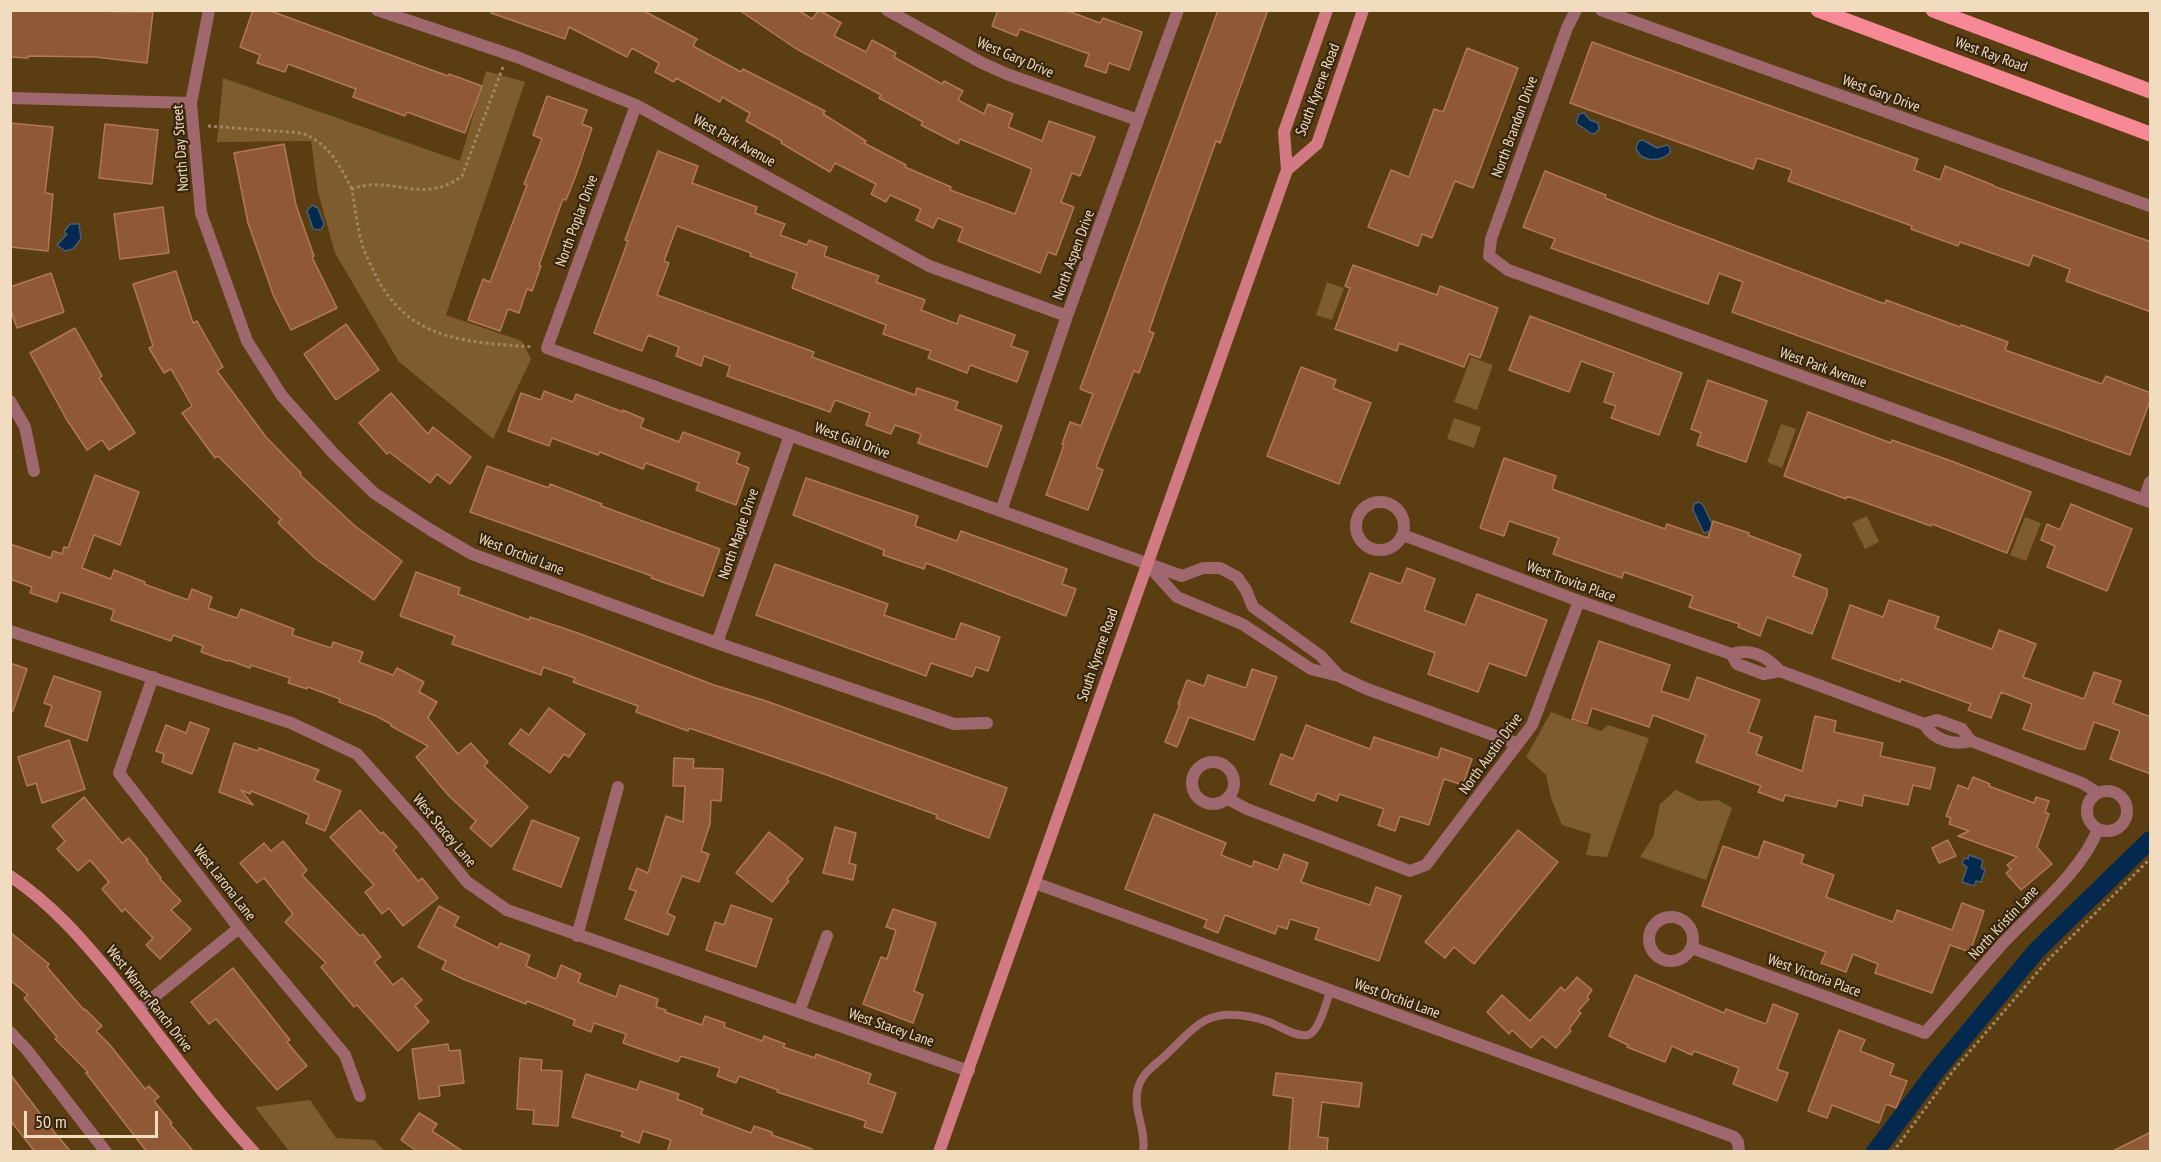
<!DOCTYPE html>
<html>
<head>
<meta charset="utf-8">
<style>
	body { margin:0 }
	#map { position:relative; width:2161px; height:1162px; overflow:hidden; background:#5a3d11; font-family:"PT Sans Narrow",sans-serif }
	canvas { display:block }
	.frame { position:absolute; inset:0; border:12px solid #f2dcc0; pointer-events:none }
	.scale { position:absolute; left:24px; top:1111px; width:134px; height:27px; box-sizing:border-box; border:3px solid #f2dcc0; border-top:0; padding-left:8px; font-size:18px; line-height:21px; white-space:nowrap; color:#f2dcc0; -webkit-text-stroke:4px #37260f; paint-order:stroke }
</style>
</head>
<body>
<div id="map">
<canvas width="2161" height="1162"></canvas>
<div class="frame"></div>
<div class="scale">50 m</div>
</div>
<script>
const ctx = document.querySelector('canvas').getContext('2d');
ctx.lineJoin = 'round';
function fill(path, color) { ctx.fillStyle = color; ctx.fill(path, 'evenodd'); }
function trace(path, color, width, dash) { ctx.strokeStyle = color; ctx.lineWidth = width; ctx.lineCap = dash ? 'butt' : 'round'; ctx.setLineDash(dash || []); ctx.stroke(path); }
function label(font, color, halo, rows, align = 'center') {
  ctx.font = font + ' "PT Sans Narrow",sans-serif'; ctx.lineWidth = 4.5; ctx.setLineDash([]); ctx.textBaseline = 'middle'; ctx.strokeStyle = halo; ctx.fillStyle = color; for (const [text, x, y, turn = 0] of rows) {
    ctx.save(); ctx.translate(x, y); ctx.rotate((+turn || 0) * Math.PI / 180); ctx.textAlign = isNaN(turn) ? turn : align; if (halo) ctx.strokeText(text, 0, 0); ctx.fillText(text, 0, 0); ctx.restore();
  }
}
fill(new Path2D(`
	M486,71L525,82L446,315L522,341L531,359L493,439L399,362L335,253L318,192L311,141L217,142L223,78L460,161Z
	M1327,282L1344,288L1332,320L1316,315Z
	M1471,357L1493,365L1477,410L1454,402Z
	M1454,418L1481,427L1474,448L1447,439Z
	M1781,424L1796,429L1782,468L1767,462Z
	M1867,516L1879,542L1865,549L1852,523Z
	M2025,517L2041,523L2026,561L2010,555Z
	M1551,712L1601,731L1608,725L1649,738L1607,857L1586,855L1591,834L1562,825L1551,798L1546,775L1526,757Z
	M1676,790L1699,801L1718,800L1732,808L1706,880L1640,857L1653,837L1660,804Z
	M310,1100L336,1138L374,1140L385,1151H289L255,1107Z`), '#7e5c2e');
const water = new Path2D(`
	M1584,113L1590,120L1598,123L1599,129L1596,133L1592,134L1576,123L1579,114Z
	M1643,140L1657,148L1667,145L1670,148V153C1660,162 1639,163 1636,147L1639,141Z
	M312,205L318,208L324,224L321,230L313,229L307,211Z
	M70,224H79L81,239L73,249L65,251L57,245L67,234L64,232Z
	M1699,502L1703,505L1714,528L1713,530L1704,533L1693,510L1694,504Z
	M1969,855L1983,860L1981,868L1985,870L1981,882L1976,881L1974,886L1962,882L1967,867L1962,864L1964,858L1968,859Z`);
fill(water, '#04294e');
trace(water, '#4b5f70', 1.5);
trace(new Path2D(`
	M1875,1152L1936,1071L2037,950L2150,840`), '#04294e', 18);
const building = new Path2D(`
	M10,10L153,12L147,63L95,57L28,56V58L10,57Z
	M253,10H268L448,76L449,74L482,86L465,133L407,112L405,116L353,97L356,89L288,64L285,72L257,63L260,55L240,47Z
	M491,10H642L697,39L693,46L741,72L743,69L825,111L823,114L866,141L864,143L906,165L905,167L951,187L950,190L1015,214L1032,169L960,139L958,144L921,125L923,122L879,98L881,95L795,48L739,10H798L812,19L819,10L841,23L834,36L866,52L872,40L896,53L894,57L942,84L944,81L963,91L958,100L984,114L988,104L1013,114L1008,127L1042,141L1049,121L1095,137L1080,176L1072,173L1061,202L1074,207L1056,255L1048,252L1040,273L958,241L963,228L938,218L933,228L916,220L921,209L890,195L886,202L871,194L876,184L835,163L830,172L781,143L782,141L746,121L750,113L722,97L720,102L676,78L674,82L655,72L659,63L632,48L627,57L569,27L565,39L491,13Z
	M998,10H1065L1100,23L1103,18L1142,32L1129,70L1109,63L1106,73L1085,66L1089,54L1020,29L1017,36L992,26Z
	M1218,10H1268L1220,143L1216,141L1165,285L1149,331L1154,333L1139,373L1134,371L1096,467L1103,470L1088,510L1046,495L1064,445L1062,444L1070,422L1081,426L1093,394L1080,389Z
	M1592,42L1918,159L1914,170L1940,180L1945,166L1993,185V186L2151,242V312L2066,281L2070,269L2033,255L2029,266L1960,242L1958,246L1911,229L1912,226L1788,181L1792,170L1757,158L1753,169L1570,103Z
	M1467,48L1518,68L1473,188L1455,181L1432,238L1422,234L1418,246L1368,227L1391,170L1409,177L1434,109L1443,112Z
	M547,96L587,110L582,124L592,128L576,175L566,200L563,199L539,265L541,266L532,291L527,289L519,313L508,309L500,331L468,320L483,279L490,282L527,185L524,184L542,139L533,135Z
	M10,123L53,127L45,193L53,194L48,251L10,247Z
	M105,124L158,130L152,184L99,178Z
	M284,144L296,205L314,256L312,257L337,308L291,330L274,297L248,223L234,153Z
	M658,151L698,166L692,183L757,207L755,213L785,224L780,235L807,245L809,240L827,247L824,256L879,276L876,282L925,300L921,310L957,324L960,315L1015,335L1011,346L1028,352L1017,382L970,365L967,373L928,358L931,351L883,334L886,325L792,288L797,273L750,256L751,253L677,226L664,261L669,263L657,295L814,352L812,357L915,395L917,388L958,402L955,409L1002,426L987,467L918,443L921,434L895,425L891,434L866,425L870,413L835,400L830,412L727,376L730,366L704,356L701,366L676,356L679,347L648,335L642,351L594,333L628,241L625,240Z
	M1545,171L1606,195L1605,198L1658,219L1805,274L1885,304L1886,300L1960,327L1961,325L2008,342L2005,350L2102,384L2106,376L2151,393V398L2130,455L1732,312L1743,282L1719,273L1708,304L1551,248L1555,239L1523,227Z
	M163,207L169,253L120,259L114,214Z
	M1353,265L1437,295L1440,286L1498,308L1480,358L1469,354L1464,367L1399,343L1397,351L1335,329L1350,288L1345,286Z
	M176,271L193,323L197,321L223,367L217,371L266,437L301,473L300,475L355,526L402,561L374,600L316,559L278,523L281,519L218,456L215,458L182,413L192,406L171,369L164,373L149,348L153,346L133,284Z
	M51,273L64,312L17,328L10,308V287Z
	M1530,316L1682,373L1659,435L1611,418L1616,406L1604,402L1614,373L1581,361L1569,392L1509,370Z
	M346,324L379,370L336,400L304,354Z
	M75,328L102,376L99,378L135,433L109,450L102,440L87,450L67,420L30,353Z
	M1301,367L1336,380L1333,388L1371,403L1339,484L1267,456Z
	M1708,380L1767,401L1746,462L1697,445L1701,433L1691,429Z
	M544,391L573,402L576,394L623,412V410L644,419L640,427L679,442L683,432L740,453L736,463L749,468L736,505L696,490L699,483L646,463L643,469L600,452L598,455L552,438L549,446L508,431L521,393L541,400Z
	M391,393L428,434L433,427L471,457L450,484L437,474L430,483L389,452L387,454L359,423Z
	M1808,412L1891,443L1892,440L1954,462L2031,492L2007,553L1932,524L1931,526L1847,496L1846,499L1784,476Z
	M1504,458L1556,476L1552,489L1665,529L1667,524L1708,538L1713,521L1749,533L1748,535L1801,555L1793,576L1827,589V595L1812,634L1767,617L1760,636L1738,627L1739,624L1689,607L1693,596L1624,572L1622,578L1553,554L1559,538L1509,521L1504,536L1480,528Z
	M487,466L549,488L550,484L602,504L601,506L720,549L703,596L651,578L652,576L470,512Z
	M95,475L139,492L120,545L94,535L82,568L111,579L114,570L145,582L144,584L188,600L192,589L212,597L208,608L237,618L241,609L294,629L292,635L331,648L333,642L363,652L359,662L393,675L397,668L424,682L419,692L437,702L428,718L458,754L471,743L488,762L484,766L528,807L491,847L470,828L476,821L449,796L416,757L428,746L391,726V724L376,716L339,702L340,699L308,687L307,689L288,683L290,678L251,665L250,668L228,660L227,661L201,652L203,646L173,635L171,641L111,620L114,610L60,592L57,602L30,593L32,587L10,579V544L51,558L53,551L62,554L64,547L68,548Z
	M806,478L918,516L915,526L957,541L961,531L1067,569L1062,584L1076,589L1066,616L926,563L924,569L883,555L884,550L793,515Z
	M2071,504L2132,529L2107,591L2047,567L2055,546L2041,540L2047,524L2060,530Z
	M775,564L888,604L884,615L955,640L961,623L1000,637L988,671L976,667L972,677L931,663L926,676L756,615Z
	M1407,568L1435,579L1424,610L1465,625L1477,594L1547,620L1526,676L1489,663L1478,692L1428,674L1435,653L1351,622L1370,573L1401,584Z
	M416,572L460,588L458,594L529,620L530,617L578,633L714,685L766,701L1007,788L989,838L936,818L937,815L824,774L689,728L688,731L636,712L638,706L573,682L575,678L543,667L541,675L452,644L455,636L400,616Z
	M1889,600L1939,617L1935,628L1992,649L1999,630L2036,644L2023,677L2084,699L2094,672L2121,681L2113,703L2151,717V774L2110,759L2120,731L2094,722L2085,749H2079L2023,729L2032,704L2001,692L1991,718L1968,710L1971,704L1901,679L1900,682L1832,658L1850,605L1883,617Z
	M1599,641L1670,665L1661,691L1689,700L1697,677L1760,700L1748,732L1762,737L1756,754L1802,771L1815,716L1836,721L1834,732L1883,743L1880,756L1935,768L1930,789L1913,785L1908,805L1864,795L1862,806L1838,800L1836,807L1785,795L1783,801L1758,792L1761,786L1696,762L1706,735L1653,715L1649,727L1592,708L1587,724L1572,719Z
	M10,663L27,669L13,711L10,710Z
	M1252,669L1277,677L1254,740L1189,717L1177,747L1165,742L1180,704H1178L1187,680L1204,686L1208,675L1246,688Z
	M54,676L101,692L87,741L45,726L52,706L44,703Z
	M549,708L585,734L569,757L564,754L550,773L509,744L521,729L529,735Z
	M190,722L209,729L192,774L162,762L164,754L156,751L166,725L186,733Z
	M1306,725L1370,749L1374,737L1438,758L1441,748L1472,759L1463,785L1444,779L1429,825L1400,816L1395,831L1378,825L1384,809L1339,794L1337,801L1317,793L1314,801L1270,784L1281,754L1293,759Z
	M69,740L85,789L42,803L36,783L27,786L18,757Z
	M234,743L258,751L259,748L319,770L314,780L341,791L325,831L306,823L309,815L281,803L251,791L250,794L241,790L253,805L219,792Z
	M674,758L694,759L693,768L723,769L721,801L711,800L710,824L701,851L709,854L699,882L682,876L667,913L675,917L668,935L625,919L636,891L629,889L637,868L648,873L666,816L683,822L685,786H673Z
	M1973,777L1990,784L1989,786L2034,803L2036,797L2049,801L2045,812L2049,814L2037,847L2052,864L2021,890L2006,873L2011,869L2007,865L2017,857L1958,836L1969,831L1949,824L1951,818L1946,816L1958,785L1968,789Z
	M84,797L122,843L129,838L148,860L147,861L161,878L160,879L181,901L171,910L191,929L160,959L146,945L153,938L125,909L122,912L102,889L109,882L90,860L78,871L57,849L65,841L52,826Z
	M360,810L381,834L383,832L397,847L393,850L418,881L422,878L438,898L403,926L389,908L382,914L365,892L374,885L330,837Z
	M1154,814L1226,843L1221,855L1252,867L1254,861L1278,870L1284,854L1308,863L1301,882L1370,905L1376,887L1401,896L1379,961L1315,939L1319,928L1290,919L1287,929L1278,926L1275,934L1225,915L1218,933L1204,927L1207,920L1125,889Z
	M532,820L579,838L561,887L513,869Z
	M835,827L856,833L849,863L856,865L853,880L823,873Z
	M1518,830L1558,862L1474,964L1454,947L1445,958L1425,942Z
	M769,832L803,859L787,879L789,881L772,902L736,873Z
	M1948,840L1956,856L1939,863L1932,848Z
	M283,841L307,870L302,875L360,936L363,934L381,957L374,962L393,985L402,978L422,1000L415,1006L429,1022L398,1051L357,1005L354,1007L321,967L326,963L285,922L293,914L264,878L257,883L240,863L264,843L271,851Z
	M1764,841L1804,855L1801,863L1834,875L1826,897L1893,922L1897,910L1952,930L1962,903L1984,911L1970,952L1950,945L1932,993L1875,973L1878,964L1853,954L1846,972L1821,963L1826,952L1702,906L1723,846L1758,858Z
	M731,905L772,919L756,967L706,950L715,922L724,925Z
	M439,906L459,917L454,926L498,948L500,943L530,955L526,966L556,979L561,965L581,974L578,982L616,997L620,985L658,999L656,1007L666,1010L665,1012L702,1025L705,1016L725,1023L724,1027L762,1041L764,1036L785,1044L783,1047L815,1058L816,1054L871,1074L868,1083L896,1093L882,1133L864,1127L866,1121L777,1092L778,1090L739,1076L736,1083L717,1076L720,1068L681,1056L678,1062L623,1043L626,1034L594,1023L591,1032L573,1025L575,1020L527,1001L526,1004L463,979L442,969L446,961L418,947Z
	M893,909L936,923L914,991L923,995L913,1023L863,1004L881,957L887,959L896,930L886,927Z
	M10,932L49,964L47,967L84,1010L85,1009L102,1026L96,1031L110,1045L145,1089L149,1086L159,1097L154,1101L172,1123L170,1124L194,1152H147L86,1073L88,1072L55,1039L57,1037L24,998L28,995L10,980Z
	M233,968L290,1040L287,1042L307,1066L277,1090L216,1019L209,1024L191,1002Z
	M1635,975L1724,1013L1726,1009L1766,1024L1773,1004L1798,1014L1777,1069L1788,1073L1777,1101L1733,1084L1739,1068L1694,1051L1692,1055L1672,1046L1665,1062L1627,1047L1628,1045L1609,1036Z
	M1577,977L1592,990L1587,997L1589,999L1578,1011L1581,1013L1569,1029L1571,1031L1556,1048L1542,1036L1531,1048L1512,1030L1509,1034L1487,1012L1502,995L1530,1021L1561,987L1565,991Z
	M1839,1030L1865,1040L1860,1051L1894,1064L1890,1075L1907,1081L1896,1108L1886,1104L1879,1123L1832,1105L1827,1118L1808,1111Z
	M448,1044L449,1051L460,1050L464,1083L439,1086L440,1096L419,1099L412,1049Z
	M520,1058L542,1060L541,1070L562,1071L558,1126L533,1124L534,1110L517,1109Z
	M1276,1073L1362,1083L1359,1107L1322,1102L1318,1137L1328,1138L1327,1152H1289L1293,1098L1273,1095Z
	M10,1074L55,1133L71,1152H35L10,1120Z
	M586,1074L637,1090L640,1081L679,1094L677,1099L703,1109L701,1114L751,1133L754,1126L772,1132V1135L812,1149V1152H667L671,1140L643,1131L639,1143L621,1136L623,1132L572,1117Z
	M419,1113L437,1124L432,1131L464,1152H418L401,1140Z
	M2151,1132V1152H2111Z`);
fill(building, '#905935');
trace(building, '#b27854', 1.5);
trace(new Path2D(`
	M503,67L462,176C423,206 391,174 352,189C355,207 357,226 362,244C365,255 372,267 377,278C411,342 469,342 533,347
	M208,126L302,133C329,144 339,164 352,189
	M1893,1152L1953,1071L2047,961L2150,859`), '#9f8560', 3, [3, 3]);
trace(new Path2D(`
	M1143,1152C1147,1130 1132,1109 1138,1088C1143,1070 1159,1063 1171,1050C1182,1040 1192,1027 1206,1020C1226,1010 1258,1016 1278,1026C1286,1030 1298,1037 1308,1035C1319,1032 1327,1001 1330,991`), '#9f686e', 8);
trace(new Path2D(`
	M209,10L191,103L201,213L247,341L282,396L334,454L374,493L429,529L472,554L717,643L954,724L987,723
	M377,10L517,57L636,105L929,266L1067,316
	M887,10L982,63L1009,75L1138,120
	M1576,10L1567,28L1491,239L1489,256L1508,270L2150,502
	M1601,10L2150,206
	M10,98L191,103
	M636,105L547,348L1182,576L1203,568H1220L1237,577L1246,590L1253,607L1321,656L1339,676
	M10,401L25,427L34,471
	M2144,500L2150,482
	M1356 526a24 24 0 1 1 48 0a24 24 0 1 1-48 0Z
	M1001,511L1067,316L1178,10
	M1403,535L1579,601L1731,654C1752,648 1766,656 1780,671L1924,724L1937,720L1962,729L1971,741L2082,783L2098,793
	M1147,564L1177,597L1242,624L1311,669L1339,676L1367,689L1518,744
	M10,631L291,723L357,754L423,828L467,882L507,910L969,1071
	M717,643L790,435
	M1731,654L1737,664L1764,674L1780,671
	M153,677L119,773L239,928L345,1055L360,1096
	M1924,724C1934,740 1953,746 1971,741
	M1192 783a21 21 0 1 1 42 0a21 21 0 1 1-42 0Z
	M2087 811a20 20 0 1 1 40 0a20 20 0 1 1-40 0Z
	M1228,799L1247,809L1410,871L1426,865L1532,725L1579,601
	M1035,883L1734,1137L1738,1142L1739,1152
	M1649 939a22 22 0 1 1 44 0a22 22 0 1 1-44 0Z
	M577,936L618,787
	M1692,948L1925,1033C1952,1003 1977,972 2004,942C2035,909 2082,871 2098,829
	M139,1009L239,928
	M799,1012L827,936
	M10,1032L27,1050L106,1152`), '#9f686e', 12);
trace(new Path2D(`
	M1287,170L1317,144L1363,10
	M10,876C52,904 83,940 114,978C161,1036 203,1097 254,1152
	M939,1152L1287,170L1284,132L1327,10`), '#d17a84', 12);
trace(new Path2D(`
	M1818,10L2150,134
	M1933,10L2150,91`), '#f78896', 15);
label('15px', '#f2dcc0', '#37260f', [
	["West Ray Road",1991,55,20],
	["West Gary Drive",1015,58,23],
	["South Kyrene Road",1318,90,-69],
	["West Gary Drive",1881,94,20],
	["North Brandon Drive",1515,127,-70],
	["West Park Avenue",734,141,29],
	["North Day Street",181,148,-94],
	["North Poplar Drive",577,221,-70],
	["North Aspen Drive",1074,255,-70],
	["West Park Avenue",1823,368,20],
	["West Gail Drive",852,441,20],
	["North Maple Drive",739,534,-71],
	["West Orchid Lane",521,555,21],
	["West Trovita Place",1571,582,20],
	["South Kyrene Road",1098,655,-71],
	["North Austin Drive",1491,754,-54],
	["West Stacey Lane",444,831,50],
	["West Larona Lane",224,883,52],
	["North Kristin Lane",2004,923,-47],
	["West Victoria Place",1814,976,20],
	["West Warner Ranch Drive",149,999,52],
	["West Orchid Lane",1397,999,20],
	["West Stacey Lane",891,1028,19]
]);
</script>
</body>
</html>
